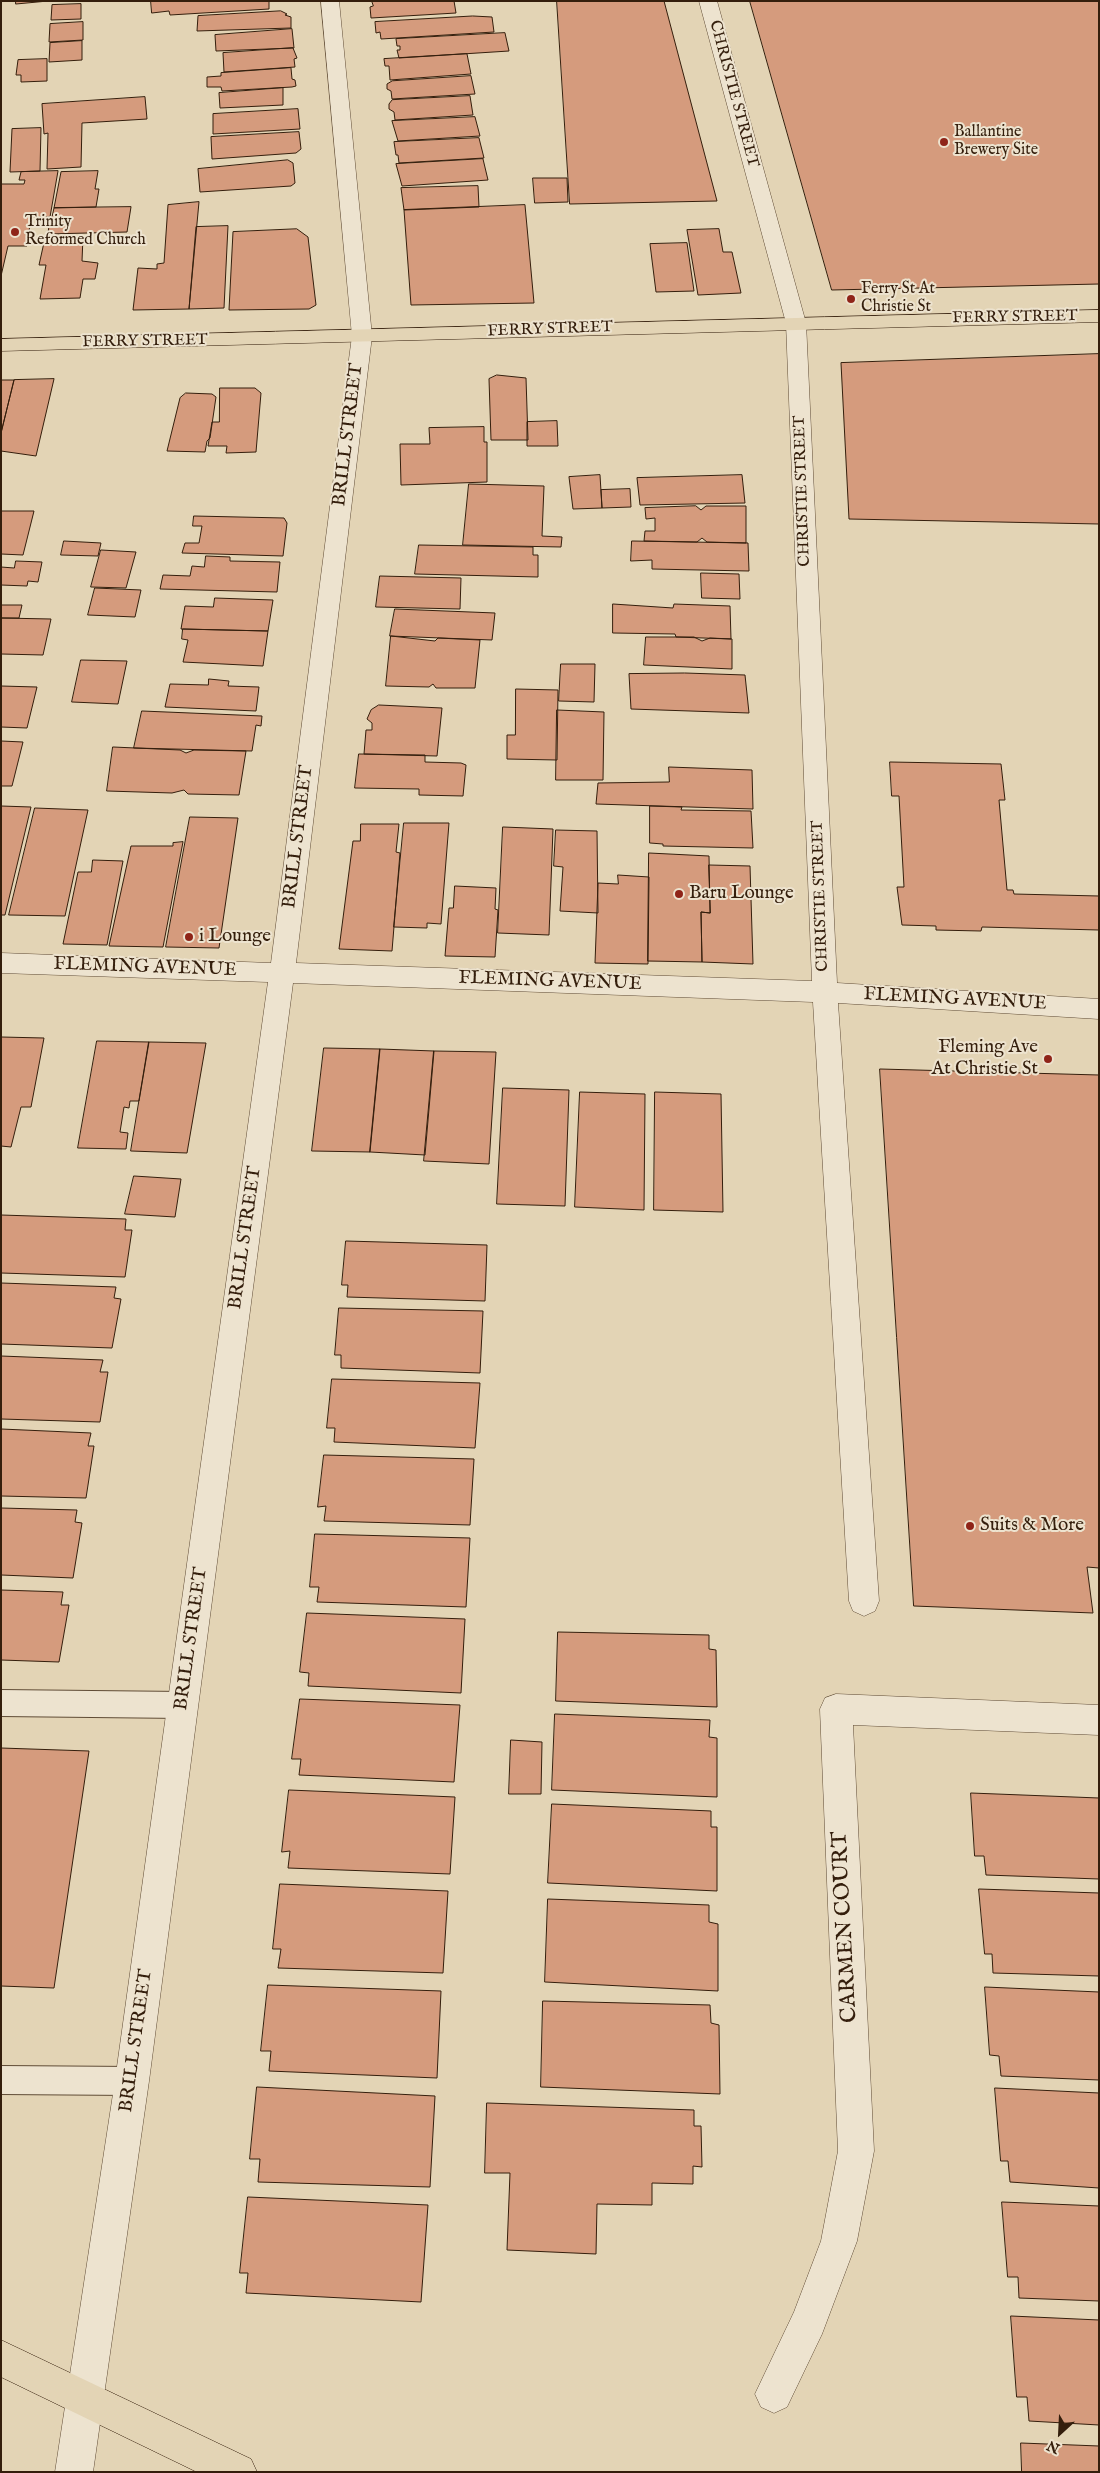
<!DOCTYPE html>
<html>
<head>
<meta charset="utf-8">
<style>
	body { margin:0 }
	#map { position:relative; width:1100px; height:2473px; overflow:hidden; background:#e3d4b5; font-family:"IM FELL English",serif }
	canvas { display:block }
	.frame { position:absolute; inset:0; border:2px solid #341e0c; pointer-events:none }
	.north { position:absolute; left:1035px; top:2408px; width:50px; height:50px; -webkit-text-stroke:4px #ede3cf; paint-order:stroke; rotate:205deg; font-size:14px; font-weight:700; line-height:20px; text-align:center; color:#341e0c }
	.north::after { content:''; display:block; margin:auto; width:18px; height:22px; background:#341e0c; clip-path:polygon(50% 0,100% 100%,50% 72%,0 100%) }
</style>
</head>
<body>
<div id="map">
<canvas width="1100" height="2473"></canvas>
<div class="frame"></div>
<div class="north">N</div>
</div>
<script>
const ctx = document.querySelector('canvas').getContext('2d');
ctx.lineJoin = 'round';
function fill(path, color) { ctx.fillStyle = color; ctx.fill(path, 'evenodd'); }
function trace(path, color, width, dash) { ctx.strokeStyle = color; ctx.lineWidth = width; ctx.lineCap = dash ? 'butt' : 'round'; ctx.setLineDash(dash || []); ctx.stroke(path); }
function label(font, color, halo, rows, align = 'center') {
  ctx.font = font + ' "IM FELL English",serif'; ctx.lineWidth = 4; ctx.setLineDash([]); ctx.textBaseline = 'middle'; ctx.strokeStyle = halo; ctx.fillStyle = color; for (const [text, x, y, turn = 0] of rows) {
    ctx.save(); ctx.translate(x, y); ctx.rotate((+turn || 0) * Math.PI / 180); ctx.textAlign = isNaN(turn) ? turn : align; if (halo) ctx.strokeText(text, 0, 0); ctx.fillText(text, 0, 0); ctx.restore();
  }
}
const building = new Path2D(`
	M16,1H48L16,4Z
	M151,1H269V9L170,15L169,11L152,13Z
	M372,1H454L456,13L371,18L370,7L373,6Z
	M557,1H664L717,201L570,204Z
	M750,1H1099V284L832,290Z
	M81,4V19L51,20L52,5Z
	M281,11L287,14L285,15L291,17V28L197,31L198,16Z
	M473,16L492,17L494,32L381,39L380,32L376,33L375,22Z
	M83,22V40L49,42L50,24Z
	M292,29L294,48L216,51L215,35Z
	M505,33L509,51L399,58L397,50H400V46H397L396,39Z
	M82,41V60L49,62L50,43Z
	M293,48L297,58L294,59L295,67L224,72L223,53Z
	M467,54L471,74L390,80L389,66H385L384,59Z
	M47,59V81L21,82V75H16L18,60Z
	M291,68L292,79L295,80L296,86L292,87L222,91L221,87H207V77L221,76V73Z
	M471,76L475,94L392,99L391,91L387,89V84L392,81Z
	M283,88V105L220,108L219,93Z
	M470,96L473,115L395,120L394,112L389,109V104L392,100Z
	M145,97L147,119L82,123L81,167L47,169L48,133L44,134L42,104Z
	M298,109L300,129L213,134V114Z
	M475,117L480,136L398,141L392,121Z
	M41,128L40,171L10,172L12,129Z
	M299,132L301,149L296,153L212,159L211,137Z
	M479,138L484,158L399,163L398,155H396L394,142Z
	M483,159L488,180L402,186L396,164Z
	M288,160L293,163L295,183L291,186L200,192L198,169Z
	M58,171L50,217H31L27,246H8L1,276V184H24L25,180H19L21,172Z
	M98,171L95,189H99L96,207L54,208L61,172Z
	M533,178H567L568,202L535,203Z
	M478,186L479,207L404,210L401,188Z
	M199,202L189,309L133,310L138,268L157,269V264L164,263L168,205Z
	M525,205L534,303L411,305L404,210Z
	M131,207L127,232L48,234L50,217H52L54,208Z
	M228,226L224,308L189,309L196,227Z
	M297,229L308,237L316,305L309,309L229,310L233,232Z
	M719,229L723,252H732L741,293L698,295L687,230Z
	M83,237L82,261L98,263L95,279H83L80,298L40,299L46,265H39L45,238Z
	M687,243L694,291L656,292L650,244Z
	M1099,354V524L849,519L841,363Z
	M497,375L526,378L528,440H491L489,379Z
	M54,379L36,456L1,451V433L14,380Z
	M1,380H14L1,433Z
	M220,388H255L261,393L256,452L226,453L227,446H208L212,422H219Z
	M186,393L212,394L216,397L210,438L207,441L205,452L167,451L180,398Z
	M557,421L558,446H527V422Z
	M484,427V442H487V482L401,485L400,444H430L429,428Z
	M600,475L602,508L573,509L569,477Z
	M742,475L745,503L640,505L637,478Z
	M469,484L544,486L542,536L562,537L561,547L463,545Z
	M630,489L631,507L602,508L601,490Z
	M696,506L701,510L706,506H746V543L707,542L702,538L697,542L644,541L645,531H655V518L646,519L645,508Z
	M1,511H34L23,555L1,554Z
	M194,516L284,518L287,523L283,556L182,553L185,543H199L202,526H193Z
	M64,541L101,543L98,556L61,555Z
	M632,541L748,543L749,571L652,569V560L631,561Z
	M419,545L533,547V555H538V577L415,574Z
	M101,550L136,552L126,588L91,587Z
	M206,556L230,557V561L280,562L277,592L160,589L163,575L190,576L192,566L204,567Z
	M16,561L42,562L38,582L28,581L27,586L1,585V567L14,568Z
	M701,573L739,574L740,599L702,598Z
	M380,576L461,578L460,609L376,607Z
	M95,588L141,590L135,617L88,615Z
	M215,598L273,600L268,631L181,629L185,606L213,607Z
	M613,604L673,608L674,604L730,606L731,639L676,637L675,634L613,633Z
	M1,605H22L19,618H1Z
	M395,609L495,613L492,640L390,636Z
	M1,618L51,619L43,655L1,654Z
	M183,629L268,631L263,666L183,662L188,640L182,639Z
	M391,636L435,641L438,638L480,640L475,688H436L433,684L429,687L386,686Z
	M646,637H694L702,641L710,638L732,639V669L644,665Z
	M81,660L127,661L118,704L72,702Z
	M561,664H595L594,702L559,701Z
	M685,673L745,675L749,713L631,709L629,674Z
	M209,679L229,681L228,686L259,687L256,711L165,707L170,684L208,685Z
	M1,686L37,687L27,728L1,727Z
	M516,689L558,690L557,760L507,759V735H515Z
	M379,705L442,708L437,756L364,754L366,730H372V723L367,719L371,710Z
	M557,710L604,712L603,780H556Z
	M142,711L262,716L261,726L256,725L252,751L134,748Z
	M1,741L23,742L12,786H1Z
	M113,747L180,750L186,753L194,750L246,751L239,795L188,794L184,790L172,793L107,791Z
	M359,754L425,755V762L461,763L466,765L463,796L419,795V789L355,788Z
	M890,762L1001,764L1005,800H999L1007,890H1013L1014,894L1099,896V930L982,927L981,931L936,930V926L902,925L897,887H904L899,796H892Z
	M669,767L752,770L753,809L596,804L598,783L669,782Z
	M1,806L31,807L5,915H1Z
	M650,806L682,807L681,810L751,811L753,848L663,846V844L650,843Z
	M35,808L88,810L65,916L9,915Z
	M190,817L238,818L219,948L166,947Z
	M404,823H449L441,924L427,923V928L394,927Z
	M361,824H399L396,852L400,853L392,951L339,949L353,841H360Z
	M503,827L553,829L549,935L498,933Z
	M556,830L597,831L598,913L560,911L563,867L554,866Z
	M183,842L163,947L109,946L131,846H173V843Z
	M649,853L709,856L710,913L701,912L702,962L648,961Z
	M93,860L123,861L107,945L63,944L78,872H91Z
	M709,865L750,866L753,964L702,962L701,912L710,913Z
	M618,875L649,877L648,964L595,963L598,883L618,884Z
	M455,886L496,888L495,909L498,910L495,957L445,956L449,908H453Z
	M1,1037L44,1038L31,1107H21L11,1147L1,1146Z
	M97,1041L149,1042L139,1101H130L129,1108L124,1107L120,1132L128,1133L126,1149L78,1148Z
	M149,1042L206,1043L187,1153L131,1151Z
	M324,1048L380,1049L370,1152L312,1151Z
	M380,1049L434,1051L425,1155L370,1152Z
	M434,1051L496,1052L489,1164L424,1161Z
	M880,1069L1099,1075V1568L1087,1567L1093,1613L914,1606Z
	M503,1088L569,1090L565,1206L497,1204Z
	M580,1092L645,1094L644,1210L575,1207Z
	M655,1092L721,1094L723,1212L654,1210Z
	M134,1176L181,1179L175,1217L125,1214Z
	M1,1215L126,1219L125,1230H132L125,1277L1,1273Z
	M346,1241L487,1245L485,1301L347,1297L348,1285H342Z
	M1,1283L116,1287L114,1298L121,1299L112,1348L1,1344Z
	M339,1308L483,1311L480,1373L341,1368V1355H335Z
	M1,1356L103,1360L100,1372H108L100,1422L1,1419Z
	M332,1379L480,1383L475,1448L334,1442L335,1428H327Z
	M1,1429L91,1433L88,1446H94L86,1498L1,1496Z
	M324,1455L474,1459L470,1525L324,1521L326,1506L318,1507Z
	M1,1508L77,1510L75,1522L82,1523L73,1578L1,1575Z
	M315,1534L470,1538L466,1607L317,1602L319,1587H310Z
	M1,1590L63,1592L61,1605H69L59,1662L1,1660Z
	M307,1613L465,1619L461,1693L308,1686L309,1673L300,1672Z
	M558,1632L709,1635V1649L716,1650L717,1707L556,1701Z
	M300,1699L460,1705L454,1782L299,1775L301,1759H292Z
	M555,1714L710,1720L709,1737L717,1738V1797L552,1790Z
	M511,1740L542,1742L541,1794H509Z
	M1,1748L89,1751L54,1988L1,1986Z
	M289,1790L455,1797L450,1874L288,1868L290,1851L282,1852Z
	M971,1793L1099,1798V1879L986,1875L984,1856H975Z
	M552,1804L711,1811V1827H717V1891L548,1883Z
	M280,1884L448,1891L443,1973L278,1968L281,1949H273Z
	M979,1889L1099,1893V1976L993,1973L992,1954H985Z
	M548,1899L709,1905V1922L718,1924V1991L545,1982Z
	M268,1985L441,1991L437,2078L269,2071L271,2051H261Z
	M985,1987L1099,1992V2080L1001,2076L999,2056L990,2055Z
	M543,2001L710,2005L711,2023L719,2025L720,2094L541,2087Z
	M257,2087L435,2096L430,2187L258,2182L260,2159H250Z
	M995,2088L1099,2093V2188L1010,2182L1008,2161H1001Z
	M487,2103L694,2110V2126H701L702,2167L693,2166V2184L652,2183V2205L597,2204L596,2254L507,2250L510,2173H485Z
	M248,2197L428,2205L421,2302L246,2293L248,2273H240Z
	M1002,2202L1099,2206V2301L1019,2298L1018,2277H1008Z
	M1011,2316L1099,2320V2425L1029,2421L1027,2397H1017Z
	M1021,2443L1099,2446V2472H1022Z`);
fill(building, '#d59b7d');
trace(building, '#341e0c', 1);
const service = new Path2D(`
	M1,1690L183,1692L192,1696L196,1705L192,1714L183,1718L1,1716Z
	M1,2066L132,2067L142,2071L146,2081L142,2091L132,2095L1,2094Z`);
const minor = new Path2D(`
	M321,1H339L372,336L296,963L812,981L786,323L699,1H717L806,323L837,983L1099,999V1019L838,1003L879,1601L875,1611L864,1616L853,1611L849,1601L813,1002L293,983L149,2081L93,2472H55L115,2081L268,982L1,973V953L271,963L352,336Z
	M836,1694L1099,1705V1735L853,1725L874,2151L857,2241L822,2334L787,2407L774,2413L761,2407L755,2394L794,2312L821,2241L838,2151L820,1709L825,1698Z`);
const primary = new Path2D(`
	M1099,310V322L1,351V339Z
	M1,2340L251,2459L257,2472H197L1,2377Z`);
trace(service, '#604c36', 2);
trace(minor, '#604c36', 1);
trace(primary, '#341e0c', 1);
fill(service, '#ede3cf');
fill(minor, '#ede3cf');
fill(primary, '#e3d4b5');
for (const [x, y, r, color] of [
	[944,142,5,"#8f2418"],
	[15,232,5,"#8f2418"],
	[851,299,5,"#8f2418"],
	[679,894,5,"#8f2418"],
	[189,937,5,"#8f2418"],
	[1048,1059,5,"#8f2418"],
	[970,1526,5,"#8f2418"]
]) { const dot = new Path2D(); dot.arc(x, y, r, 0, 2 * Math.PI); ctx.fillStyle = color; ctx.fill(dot); trace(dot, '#ede3cf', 2); }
label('16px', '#341e0c', '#ede3cf', [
	["CHRISTIE STREET",733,94,75],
	["FERRY STREET",1015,318,-1],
	["FERRY STREET",550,330,-2],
	["FERRY STREET",145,342,-1],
	["CHRISTIE STREET",803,491,-92],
	["CHRISTIE STREET",821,896,-92]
]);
label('16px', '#341e0c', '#ede3cf', [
	["Ballantine",954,133],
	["Brewery Site",954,151],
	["Trinity",25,223],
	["Reformed Church",25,241],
	["Ferry St At",861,290],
	["Christie St",861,308]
], 'left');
label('19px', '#341e0c', '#ede3cf', [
	["BRILL STREET",349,435,-83],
	["BRILL STREET",299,837,-83],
	["FLEMING AVENUE",145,968,2],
	["FLEMING AVENUE",550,982,2],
	["FLEMING AVENUE",955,1000,3],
	["BRILL STREET",246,1238,-82],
	["BRILL STREET",192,1639,-82],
	["BRILL STREET",137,2041,-82]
]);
label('19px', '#341e0c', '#ede3cf', [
	["Baru Lounge",689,894],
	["i Lounge",199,937],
	["Fleming Ave",1038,1048,"right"],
	["At Christie St",1038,1070,"right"],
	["Suits & More",980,1526]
], 'left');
label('22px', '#341e0c', '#ede3cf', [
	["CARMEN COURT",846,1927,-93]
]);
</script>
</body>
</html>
